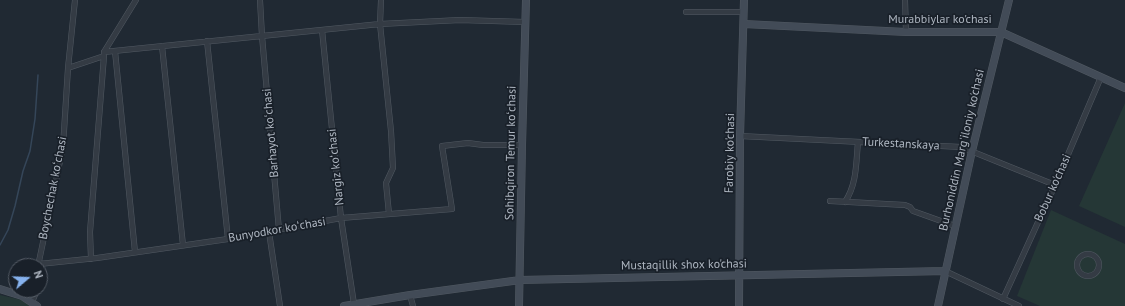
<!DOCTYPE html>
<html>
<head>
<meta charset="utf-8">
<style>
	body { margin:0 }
	#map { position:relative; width:1125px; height:306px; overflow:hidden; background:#202933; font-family:"PT Sans",sans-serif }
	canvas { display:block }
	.north { position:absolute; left:8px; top:258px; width:40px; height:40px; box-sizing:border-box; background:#192029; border:1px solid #555c66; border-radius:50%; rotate:71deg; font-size:11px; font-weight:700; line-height:16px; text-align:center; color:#aeb6c1 }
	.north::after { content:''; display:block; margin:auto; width:14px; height:18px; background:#86b2ee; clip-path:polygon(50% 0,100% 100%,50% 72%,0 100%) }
</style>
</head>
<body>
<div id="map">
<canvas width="1125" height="306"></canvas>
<div class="north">N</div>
</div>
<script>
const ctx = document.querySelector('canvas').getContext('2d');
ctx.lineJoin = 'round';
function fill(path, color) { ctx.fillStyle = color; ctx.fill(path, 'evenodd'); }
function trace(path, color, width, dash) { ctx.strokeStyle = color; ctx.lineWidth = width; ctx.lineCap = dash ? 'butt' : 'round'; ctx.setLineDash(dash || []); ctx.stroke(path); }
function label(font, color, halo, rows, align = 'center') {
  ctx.font = font + ' "PT Sans",sans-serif'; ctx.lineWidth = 3.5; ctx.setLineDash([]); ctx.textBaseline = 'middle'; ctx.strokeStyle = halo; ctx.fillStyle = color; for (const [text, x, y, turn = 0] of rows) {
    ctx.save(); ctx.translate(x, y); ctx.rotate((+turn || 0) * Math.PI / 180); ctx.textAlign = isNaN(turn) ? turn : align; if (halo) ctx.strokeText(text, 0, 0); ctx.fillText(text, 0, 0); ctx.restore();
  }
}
fill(new Path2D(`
	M1125,103V227L1079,206Z
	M1051,210L1125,244V306H1040L1017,296Z
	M0,295L22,300L30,306H0Z`), '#253736');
trace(new Path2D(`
	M0,245L8,230L15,206L23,171L30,151L35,119L38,75`), '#354659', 1.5);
const street = new Path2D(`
	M260,0L262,36L279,230
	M381,0L380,24L391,131L393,168L386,183L389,214
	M905,0L906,32
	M686,12H744
	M322,30L341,218L354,304
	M207,41L228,239
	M162,46L183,245
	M115,51L135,252
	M104,52L380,24L460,20L525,22
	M68,68L75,0
	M740,136L961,147L1055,185
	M830,201L905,205L910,207L913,211L955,226
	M845,202C857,184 856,163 858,142
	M269,232L280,306
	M1077 265a11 11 0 1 1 22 0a11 11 0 1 1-22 0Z
	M91,259L90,232L104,56
	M39,264L97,258L228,239L341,218L452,209L442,146L468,143L483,145H522
	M38,266L63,147L68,68L104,56V52L136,0
	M945,271L1019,306
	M410,295L413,306
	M1003,299L1055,185L1101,77
	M32,302L37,290`);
const secondary = new Path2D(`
	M744,24L906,32H1001L1125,88
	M0,289L22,296L37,306
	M344,306L410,295L520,280L945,271
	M519,306L522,145L526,0
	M739,306L740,136L744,0
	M938,306L972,151L1009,0`);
trace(street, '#515962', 6);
trace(secondary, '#515962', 8);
trace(street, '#343b44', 5);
trace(secondary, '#424b57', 7);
label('12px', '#aeb6c1', '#192029', [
	["Murabbiylar ko'chasi",940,20],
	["Barhayot koʻchasi",271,133,-95],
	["Turkestanskaya",901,144,3],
	["Burhoniddin Marg'iloniy ko'chasi",962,150,-77],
	["Sohibqiron Temur koʻchasi",511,153,-89],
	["Farobiy ko'chasi",730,153,-89],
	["Nargiz koʻchasi",336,167,-96],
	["Boychechak koʻchasi",53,188,-79],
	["Bobur ko'chasi",1053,188,-66],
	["Bunyodkor koʻchasi",277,230,-10],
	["Mustaqillik shox ko'chasi",684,265,-1]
]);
</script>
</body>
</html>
